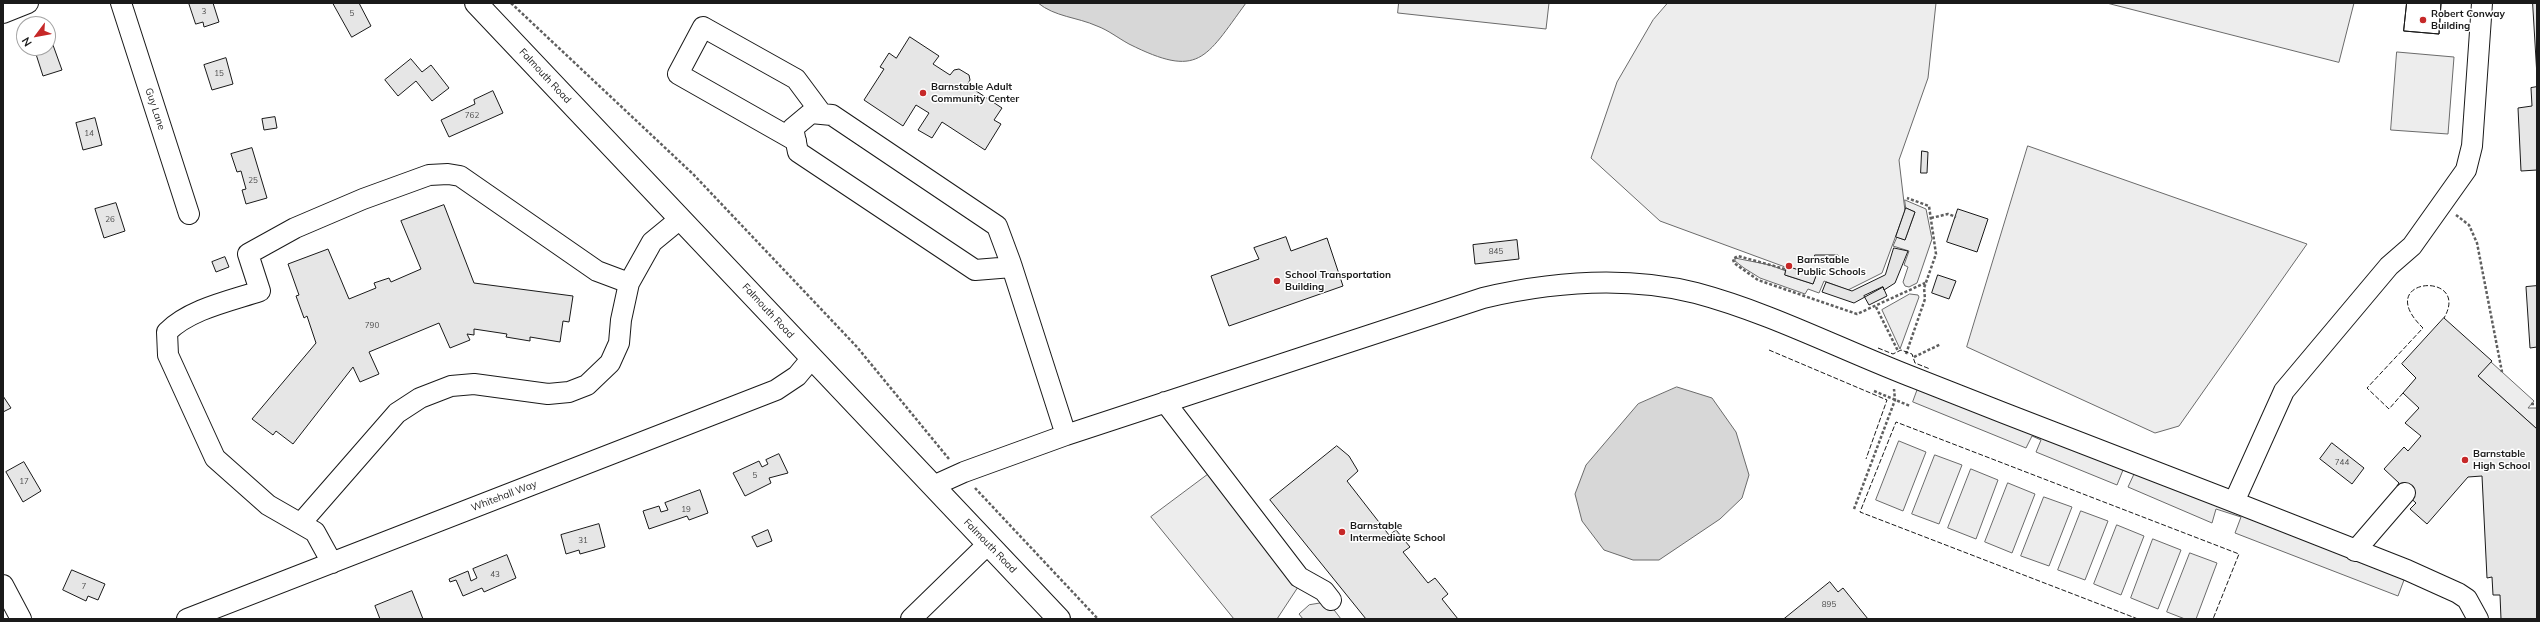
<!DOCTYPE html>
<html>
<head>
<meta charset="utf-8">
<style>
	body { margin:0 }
	#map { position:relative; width:2540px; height:622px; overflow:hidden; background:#fff; font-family:Mulish,sans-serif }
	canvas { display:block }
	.frame { position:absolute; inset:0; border:4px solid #1a1a1a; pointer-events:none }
	.north { position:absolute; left:16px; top:16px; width:40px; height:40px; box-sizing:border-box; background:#fff; border:1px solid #a3a3a3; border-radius:50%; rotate:238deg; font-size:11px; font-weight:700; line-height:16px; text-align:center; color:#1a1a1a }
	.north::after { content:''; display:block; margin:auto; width:14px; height:18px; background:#c62828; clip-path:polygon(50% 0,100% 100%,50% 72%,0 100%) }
</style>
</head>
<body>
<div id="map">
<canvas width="2540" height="622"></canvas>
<div class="frame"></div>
<div class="north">N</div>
</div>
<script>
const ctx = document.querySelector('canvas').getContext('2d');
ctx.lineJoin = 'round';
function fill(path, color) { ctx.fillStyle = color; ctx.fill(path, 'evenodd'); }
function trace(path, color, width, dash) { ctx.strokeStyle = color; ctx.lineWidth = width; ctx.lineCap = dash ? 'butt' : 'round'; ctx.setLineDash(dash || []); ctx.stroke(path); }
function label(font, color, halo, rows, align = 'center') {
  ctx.font = font + ' Mulish,sans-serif'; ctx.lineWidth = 3; ctx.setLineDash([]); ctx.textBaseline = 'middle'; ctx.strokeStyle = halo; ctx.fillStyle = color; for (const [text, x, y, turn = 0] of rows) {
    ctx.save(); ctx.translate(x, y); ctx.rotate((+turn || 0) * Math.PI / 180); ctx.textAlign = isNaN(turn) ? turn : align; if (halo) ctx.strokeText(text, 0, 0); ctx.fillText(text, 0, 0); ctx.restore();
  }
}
const built = new Path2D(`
	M1399,3H1549L1546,29L1398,13Z
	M1668,3H1936L1928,78L1899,160L1905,211L1882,273L1848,290L1824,281L1819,293L1808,289L1805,294L1760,278L1744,268L1735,261V258L1770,265L1786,271L1785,275L1813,284L1815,278L1660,221L1591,158L1617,82L1653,20Z
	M2107,3H2354L2339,62Z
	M2397,52L2454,57L2448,134L2391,130Z
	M2028,146L2307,244L2179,426L2155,433L1967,347Z
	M1905,200L1926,209L1932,239L1917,283L1909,287L1905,286L1903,282L1908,267L1904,265L1909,251L1893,246L1897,237L1905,240L1915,212L1906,208Z
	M1910,294L1918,295L1919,297L1900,349L1882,310Z
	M2491,362L2534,401L2528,408H2537V429L2478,376Z
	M1924,372L2343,541L2404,580L2398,596L2235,533L2241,517L2216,509L2212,523L2128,487L2134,474L2123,470L2117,485L2036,452L2041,440L2032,436L2026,448L1913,402Z
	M1899,441L1926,452L1903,511L1876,500Z
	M1935,455L1962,465L1939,524L1912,514Z
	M1971,469L1998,480L1976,539L1948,528Z
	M1210,473L1298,587L1277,619H1234L1151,517Z
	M2008,483L2035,494L2012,553L1985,542Z
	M2044,497L2072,507L2049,566L2021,556Z
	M2081,511L2108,521L2085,580L2058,570Z
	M2117,525L2144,536L2121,595L2094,584Z
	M2153,539L2181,550L2158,609L2131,598Z
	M2190,553L2217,563L2196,619H2185L2167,612Z
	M1328,602L1341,619H1303L1299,614L1309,605Z`);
fill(built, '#ededed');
trace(built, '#6a6a6a', 1);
const water = new Path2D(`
	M1038,3H1246C1205,59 1199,79 1129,44C1118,38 1108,30 1097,26C1077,17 1055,17 1038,3Z
	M1677,387L1712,398L1736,432L1749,475L1742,498L1720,519L1659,560H1633L1604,550L1582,521L1575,494L1586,465L1638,404Z`);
fill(water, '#d7d7d7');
trace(water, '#6a6a6a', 1);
const building = new Path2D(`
	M189,3H213L219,22L204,27L203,22L196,24Z
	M333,3H359L371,26L352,37Z
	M2407,3H2441L2439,34L2404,31Z
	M2407,3H2441L2439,34L2404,31Z
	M2533,3H2537V76Z
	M910,37L939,56L933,64L950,75L954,70L959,69L969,75L970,80L967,85L1002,108L994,120L1001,124L985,150L942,122L932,138L918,130L929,113L916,105L903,126L864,100L884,69L880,67L889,53L896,58Z
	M53,45L62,70L43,76L35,51Z
	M226,58L233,84L212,90L204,65Z
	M411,59L422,72L431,65L449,88L432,101L416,81L398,96L385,80Z
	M2537,87V170L2521,171L2518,108L2532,106L2531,88Z
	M493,91L503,113L449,137L441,120L475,104L474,100Z
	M275,117L277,128L264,130L262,119Z
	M95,118L102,145L83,150L76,123Z
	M252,148L267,198L246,204L242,190L246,189L241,171L237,172L231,154Z
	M1922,151L1928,152L1927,173H1921Z
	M116,203L125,231L104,238L95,209Z
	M444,205L474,283L573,296L569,322L563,321L560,342L530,337V341L506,337L507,334L474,329V335L467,334L470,340L450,348L439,323L369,352L379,374L360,382L353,367L293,444L276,431L273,435L252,419L316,343L307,316L304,318L296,296L299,295L288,264L328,249L349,299L376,288L374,283L389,278L391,282L421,269L401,221Z
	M1906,208L1915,212L1905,240L1896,237Z
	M1958,209L1988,219L1977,252L1947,242Z
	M1286,237L1291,251L1327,238L1343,286L1229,326L1211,276L1259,259L1254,248Z
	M1517,240L1519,259L1475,264L1473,245Z
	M1894,248L1908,251L1895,283L1884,290L1883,287L1854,303L1822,292L1826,282L1852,291L1885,275Z
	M1815,255H1838V261H1815Z
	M225,257L229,267L216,272L212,262Z
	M1787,266L1816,276L1813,284L1785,275Z
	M1938,275L1956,281L1949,299L1932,293Z
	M2537,286V347L2530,348L2526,287Z
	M1883,287L1887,296L1869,305L1864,296Z
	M2444,318L2492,361L2478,376L2537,429V619H2501L2500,595H2493L2492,577L2487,578L2482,476L2468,477L2427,524L2410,509L2416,503L2397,486L2399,483L2384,469L2404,447L2408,451L2421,436L2405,423L2419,408L2403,393L2416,378L2402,364Z
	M3,396L11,408L3,412Z
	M2332,443L2364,468L2352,484L2320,459Z
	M1337,446L1349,456L1358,471L1347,481L1389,535L1396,530L1410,547L1403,552L1428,583L1435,578L1448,594L1442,599L1458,619H1366L1270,500Z
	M779,454L788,473L769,478L771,483L745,496L733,473L759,461L762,467L768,464L766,460Z
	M24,462L41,491L23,502L6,472Z
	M700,490L708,513L689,520L687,516L649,529L643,511L659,506L661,512L668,510L665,503Z
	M599,524L605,547L580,554L579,550L566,554L561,535Z
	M768,530L772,541L757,547L752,537Z
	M507,555L516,578L484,592L482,588L463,596L456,580L450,582L449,579L468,571L471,581L477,578L473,569Z
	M72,570L105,584L98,600L88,596L86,601L63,590Z
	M1830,582L1838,592L1843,588L1868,619H1784Z
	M412,591L423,619H380L375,606Z`);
fill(building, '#e6e6e6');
trace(building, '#1a1a1a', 1);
const minor = new Path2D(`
	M121,3L189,214
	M3,13L28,3
	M796,141L678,74L703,27L796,79L822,114
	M1012,267L975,270L798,152L793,128L811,113L832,115L997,226L1010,261L1012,267L1066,435
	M629,283L652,242L680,219
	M1165,402L1299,577L1324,591L1331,600
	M933,486L964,472L1066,435L1483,298C1551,282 1627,276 1696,293C1771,313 1842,350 1915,378C2021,420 2127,461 2234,502L2284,391L2389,266L2412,246L2466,170L2472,146L2482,3
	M2234,502L2407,570L2458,593L2467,599L2478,619
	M301,523L397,413L420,398L451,386L474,384L548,394L569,392L587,385L610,363L619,343L621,320L629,283L597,271L460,176L448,174L429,175L363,199L295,228L248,254L260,291C230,301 190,309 167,332L168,355L215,458L268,505L315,532L332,563
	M2355,551L2405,493
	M3,585L21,619
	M187,619L776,390L797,376L812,358
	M911,619L987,545`);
const major = new Path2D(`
	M476,3L1059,619`);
trace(minor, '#1a1a1a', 22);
trace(major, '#1a1a1a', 24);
trace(new Path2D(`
	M511,3L693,174L857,347L949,459
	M2456,215L2469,225L2477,243L2502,372
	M1931,218L1948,214L1956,217
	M1785,269L1738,256L1733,259L1734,263L1758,280L1857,314L1925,283
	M1876,307L1898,351
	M1906,354L1925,299L1924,288L1936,254L1929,206L1907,198
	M1914,357L1941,344
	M1874,391L1910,406
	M2531,404H2537
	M975,488L1098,619
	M1854,509L1895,400L1894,389`), '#5f5f5f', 2.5, [3, 2]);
trace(minor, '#fff', 20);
trace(major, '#fff', 22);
trace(new Path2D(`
	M1878,348L1893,354L1901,350L1912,354L1915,363L1930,369
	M1769,350L1887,400L1866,459
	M2403,393L2389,409L2367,388L2423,328C2370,277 2472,270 2444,318
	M2138,619L1860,512L1896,422L2239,554L2213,619`), '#1a1a1a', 1, [5, 2]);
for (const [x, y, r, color] of [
	[2423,20,4,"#c62828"],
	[923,93,4,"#c62828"],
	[1789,266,4,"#c62828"],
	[1277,281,4,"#c62828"],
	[2465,460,4,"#c62828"],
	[1342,532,4,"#c62828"]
]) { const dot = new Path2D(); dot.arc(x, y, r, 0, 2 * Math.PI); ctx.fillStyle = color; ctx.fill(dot); trace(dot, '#fff', 1.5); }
label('8px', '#4d4d4d', null, [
	["3",204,12],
	["5",352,14],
	["15",219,74],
	["762",472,116],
	["14",89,134],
	["25",253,181],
	["26",110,220],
	["845",1496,252],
	["790",372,326],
	["744",2342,463],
	["5",755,476],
	["17",24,482],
	["19",686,510],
	["31",583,541],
	["43",495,575],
	["7",84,587],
	["895",1829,605]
]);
label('bold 10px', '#1a1a1a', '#fff', [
	["Robert Conway",2431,14],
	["Building",2431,26],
	["Barnstable Adult",931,87],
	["Community Center",931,99],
	["Barnstable",1797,260],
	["Public Schools",1797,272],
	["School Transportation",1285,275],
	["Building",1285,287],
	["Barnstable",2473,454],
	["High School",2473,466],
	["Barnstable",1350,526],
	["Intermediate School",1350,538]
], 'left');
label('10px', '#1a1a1a', '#fff', [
	["Falmouth Road",545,76,47],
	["Guy Lane",155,109,72],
	["Falmouth Road",768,311,47],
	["Whitehall Way",504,496,-21],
	["Falmouth Road",990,546,46]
]);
</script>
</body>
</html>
